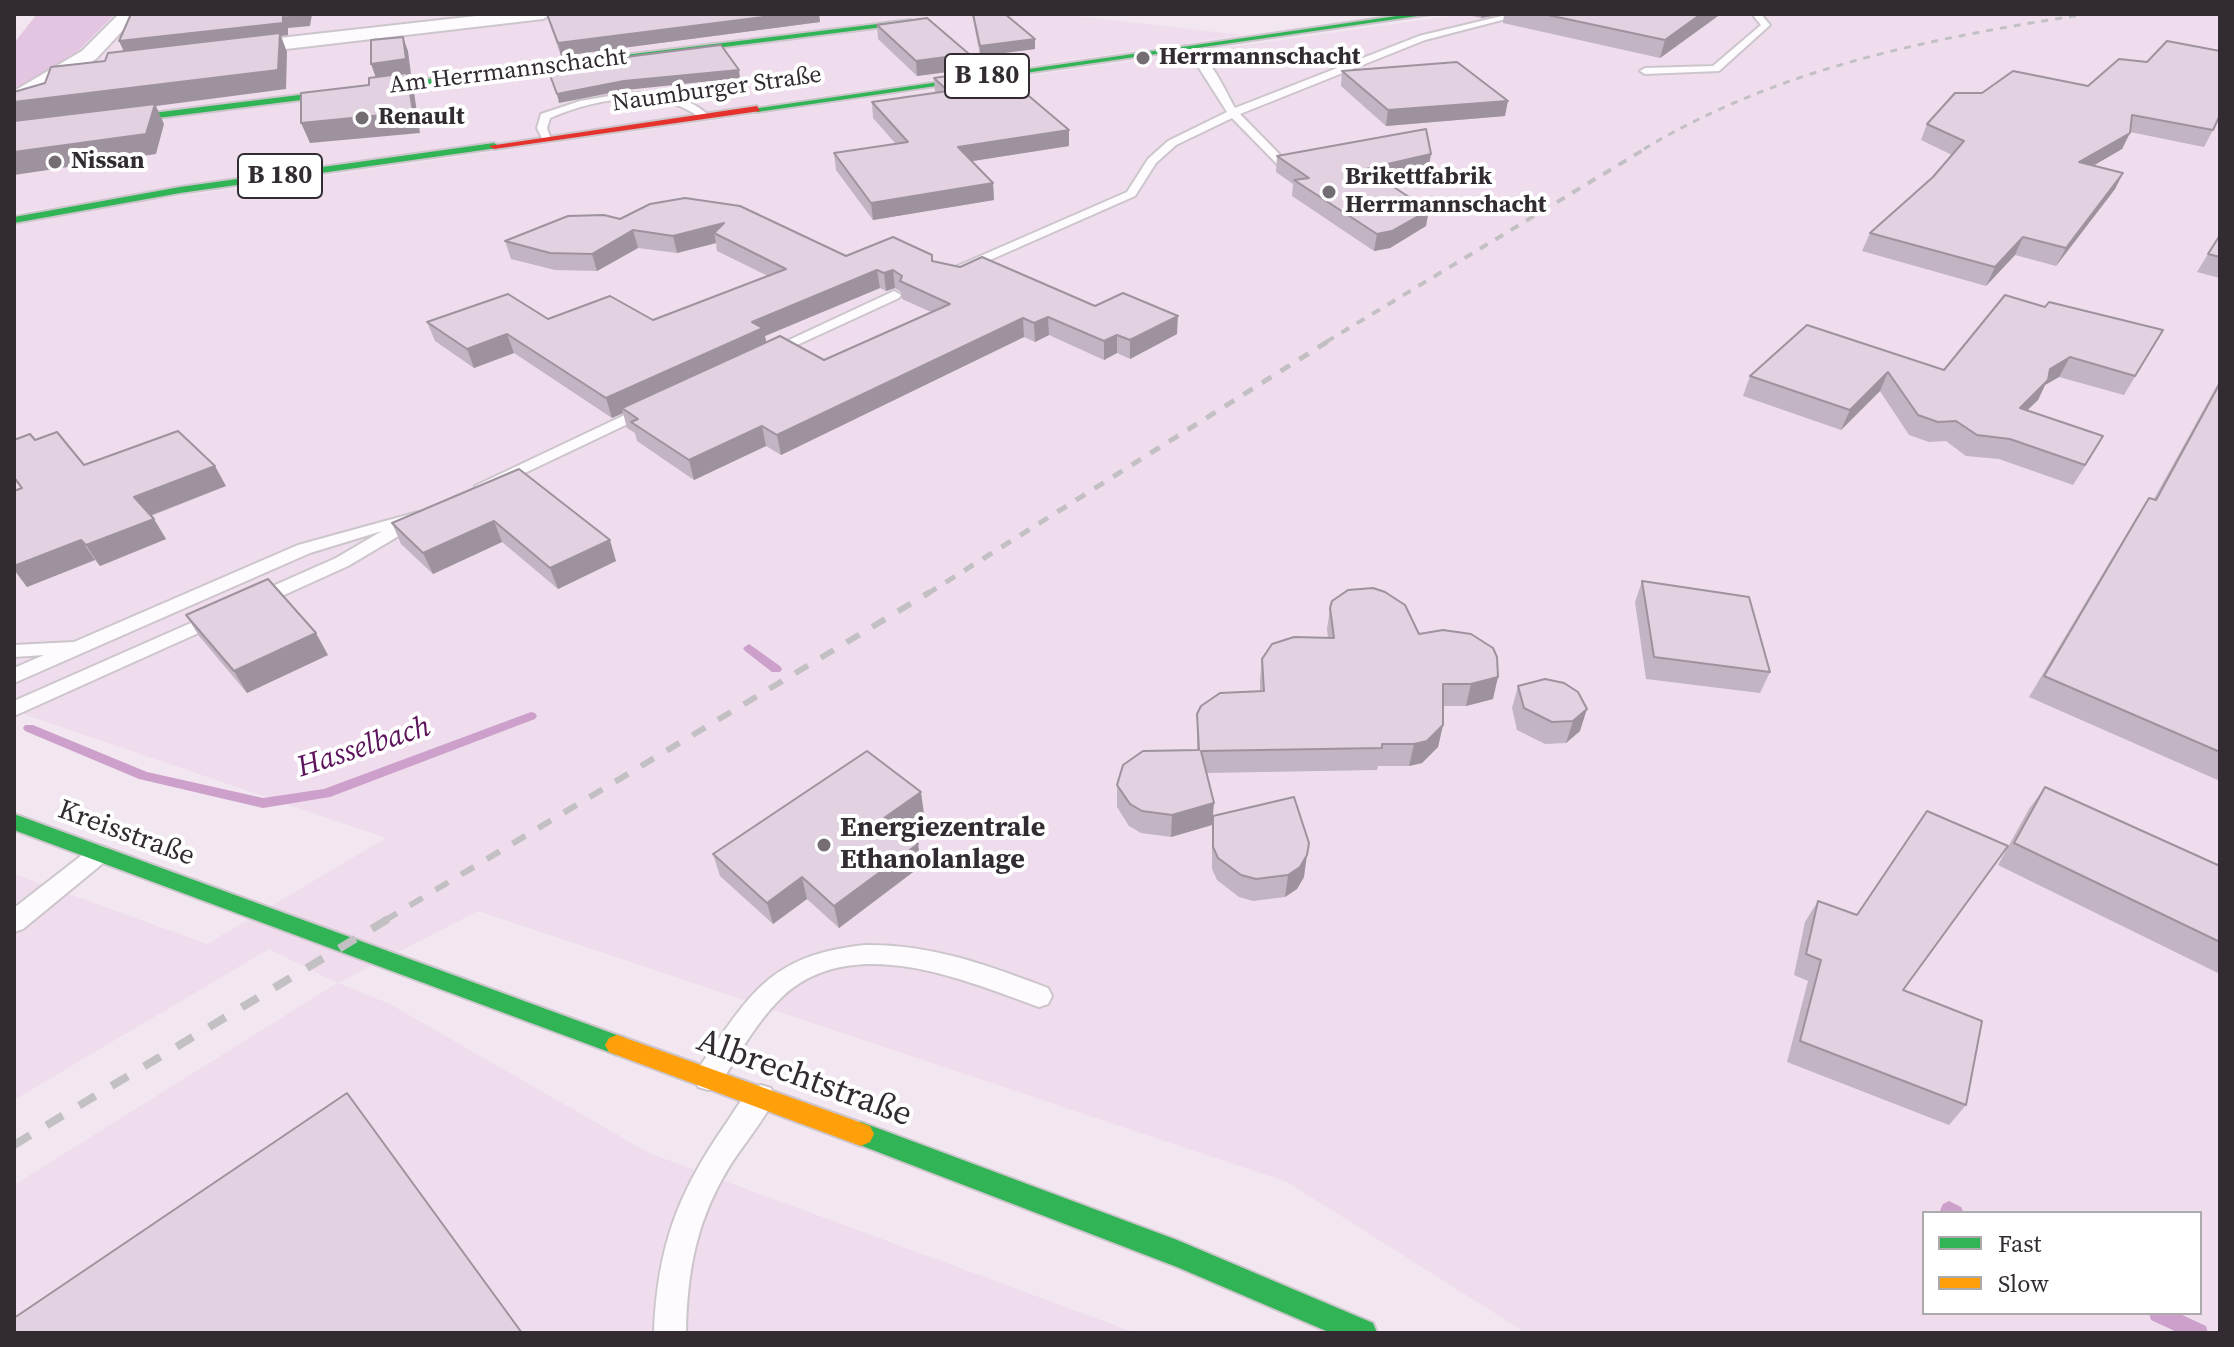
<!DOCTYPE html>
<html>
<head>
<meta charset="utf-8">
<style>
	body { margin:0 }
	#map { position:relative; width:2234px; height:1347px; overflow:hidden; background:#f2e7f0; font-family:"Source Serif 4",serif }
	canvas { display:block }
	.frame { position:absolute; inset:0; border:16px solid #322b32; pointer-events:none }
	.legend { position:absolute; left:1922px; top:1211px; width:280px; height:104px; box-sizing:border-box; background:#fff; border:2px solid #adaaad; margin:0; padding:10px 14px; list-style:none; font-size:24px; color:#322b32 }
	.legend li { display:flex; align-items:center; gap:16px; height:40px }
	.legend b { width:40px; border:2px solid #adaaad }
</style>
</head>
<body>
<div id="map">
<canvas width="2234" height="1347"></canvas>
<div class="frame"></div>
<ul class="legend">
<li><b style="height:10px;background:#30b455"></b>Fast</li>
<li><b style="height:10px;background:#ff9f0a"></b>Slow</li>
</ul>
</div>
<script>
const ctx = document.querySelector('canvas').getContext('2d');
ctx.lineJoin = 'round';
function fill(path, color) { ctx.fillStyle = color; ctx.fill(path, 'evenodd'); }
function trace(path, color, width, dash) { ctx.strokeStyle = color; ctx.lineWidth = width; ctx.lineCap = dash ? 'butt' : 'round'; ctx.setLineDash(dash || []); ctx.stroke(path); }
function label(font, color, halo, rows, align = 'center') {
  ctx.font = font + ' "Source Serif 4",serif'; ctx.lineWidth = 8; ctx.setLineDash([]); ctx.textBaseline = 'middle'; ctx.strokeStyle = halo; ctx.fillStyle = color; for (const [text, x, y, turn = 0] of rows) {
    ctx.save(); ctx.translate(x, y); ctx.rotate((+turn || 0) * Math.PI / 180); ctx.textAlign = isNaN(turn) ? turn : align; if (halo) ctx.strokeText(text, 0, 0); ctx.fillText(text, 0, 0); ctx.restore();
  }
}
fill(new Path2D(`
	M115,14H1057L1243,35L14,213V93L73,56Z
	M1464,14H2220V1333H1526L1287,1182L478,911L338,983L390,1004L649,1153L1136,1333H14V1185L337,983L269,949L14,1100V874L207,944L386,838L14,711V225L103,207ZM1924,1213H2200V1313H1924Z`), '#efdded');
fill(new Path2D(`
	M37,14H115L73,56L14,93V43Z`), '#e3c5e1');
fill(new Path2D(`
	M749,644L780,666L782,669L780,672H772L745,651L743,648Z
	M531,712L535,713L537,716L535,719L330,797L263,808L139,779L25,731L23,728L25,725H33L147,772L263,798L324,789Z
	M1949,1201L1961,1207L1964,1213H1942L1940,1210L1943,1204Z
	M2149,1313H2178L2206,1326L2208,1333H2179L2151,1320Z`), '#cca0ca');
const lane = new Path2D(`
	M1510,14H1525L1425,40L1240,114L1285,160V164H1277L1232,118L1176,145L1156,163L1135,196L965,271L953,268L1127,192L1148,159L1168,141L1227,112L1185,46C1207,47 1225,91 1235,108L1419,36Z
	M1752,14H1761L1770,25L1719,71L1645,74L1640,71L1645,68L1713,66L1761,25Z
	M627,93C657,93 687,94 709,116L700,118C660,86 594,99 550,118L547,128L551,140H543L537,128L541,114L580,101Z
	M894,291L901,295L899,298L771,357L759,354Z
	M650,403L658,408L655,411L489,490H477L475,486Z
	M418,512L424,513L427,517L424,521L348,566L262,605L255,607L246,601L248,597L336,558L382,531L310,553L14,683V668L44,655L14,657V645L74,642L298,545Z
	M218,611L228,617L225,621L14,716V701Z
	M99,845L107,848L111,854L107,860L23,929L14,932V908L91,848Z
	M865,945C931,944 987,965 1048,988L1052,996L1048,1004L1039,1007C964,980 852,931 782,997C756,1022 738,1056 718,1087L708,1090L698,1087L695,1078L698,1069C749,996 768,955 865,945Z
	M761,1085L771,1088L775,1097C764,1121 745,1142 731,1164C697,1218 687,1270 686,1333H654C657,1249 677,1194 725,1125C735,1111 744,1091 761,1085Z`);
const street = new Path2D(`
	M119,14H138L96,59L14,106V91L82,51Z
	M494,14H552L543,19L226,56L216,50L226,44Z`);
const fast = new Path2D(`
	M1410,14H1431L757,112L752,109Z
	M910,20L907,24L14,136V130Z
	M494,143L499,146L497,148L180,193L14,223V217L180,187Z
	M14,814L625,1038L629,1045L625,1052L617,1055L14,830Z
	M861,1122L1177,1240L1373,1323L1377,1333H1331L1177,1267L852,1142L848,1134L852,1126Z`);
const slow = new Path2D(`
	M617,1035L870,1126L874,1134L870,1142L861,1146L609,1052L605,1045L609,1038Z`);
const jam = new Path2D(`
	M757,106L760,111L494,149L489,146Z`);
trace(lane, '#cdc5cc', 4);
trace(street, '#cdc5cc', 4);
trace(fast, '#cdc5cc', 4);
trace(slow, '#cdc5cc', 4);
trace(jam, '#cdc5cc', 4);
fill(lane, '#fdfbfd');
fill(street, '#fdfbfd');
fill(fast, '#30b455');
fill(slow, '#ff9f0a');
fill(jam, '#e5322d');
trace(new Path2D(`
	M1644,149C1780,67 1932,38 2087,14`), '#c3c0c3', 3, [7, 7]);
trace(new Path2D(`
	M1326,342L1648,147`), '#c3c0c3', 4, [9, 9]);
trace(new Path2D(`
	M927,594L1330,340`), '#c3c0c3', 5, [11, 11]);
trace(new Path2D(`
	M384,921L930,592`), '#c3c0c3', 6, [15, 15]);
trace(new Path2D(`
	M14,1145L388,919`), '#c3c0c3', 8, [19, 19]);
fill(new Path2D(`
	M546,14H819L820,22L561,56Z
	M972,14H1005L1035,39V49L980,56Z
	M1463,14H1718V16L1660,58L1503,23L1504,14L1481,18Z
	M877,25L969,54L970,69L917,76L878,39Z
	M2147,62L2213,130L2204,147L2130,132L2122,149L2093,166L2123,173L2115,189L2056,266L2015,255L1986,286L1862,251L1870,233L1933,177L1952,155L1921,140L1927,124L1982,93L2088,86Z
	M1342,71L1505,116L1386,126L1341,86Z
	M934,78L1069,130V146L972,161L993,183L994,200L873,220L836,170L834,153L896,144L873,118L872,102L935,93Z
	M1431,154L1428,170L1383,180L1426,226L1390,248L1374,251L1292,196L1293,184L1276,172L1277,156Z
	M620,219L846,256L932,255L933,261L1095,306L1177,334L1130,359L1117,353L1104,360L1049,335L1035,342L1024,337L781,455L766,446L694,480L637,441L635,433L627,428L623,413L612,418L514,353L474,368L435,341L427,322L548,319L653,320L768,276L717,251L716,243L677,253L638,248L597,271L555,270L511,259L505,241ZM880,288L886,291L895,288L901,292L902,299L931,312L824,360L766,343L765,336Z
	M2220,235V278L2197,272L2208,254Z
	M2045,307L2163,330L2124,395L2059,377L2045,385L2038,400L2027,410L2091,457L2073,485L1999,459L1966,456L1946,441L1929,442L1909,435L1880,391L1841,430L1743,396L1750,376L1944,370Z
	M2220,380V781L2029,697L2136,518L2149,498L2154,499Z
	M14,440H35L84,465L226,486L151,516L166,539L100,566L95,560L27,587L14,570V491L21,488L14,480Z
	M519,469L616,561L558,589L502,542L433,574L401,544L392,523Z
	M1642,581L1770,672L1760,693L1646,679L1635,602Z
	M1330,608L1419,634L1493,699L1466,706H1443V725L1438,747L1422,763L1409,766H1378L1377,770L1206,773L1213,815L1304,877L1297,889L1285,897L1253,901L1239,897L1217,880L1212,869V825L1171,837L1141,833L1129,826L1117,807V785L1197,750V714L1260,691V680L1262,659L1328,638L1327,629Z
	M186,615L328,655L247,693L199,636Z
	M1545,679L1580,731L1566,743L1545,744L1517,730L1512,708L1518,686Z
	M2045,787L2220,866V974L1998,865L2029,809Z
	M924,814L901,831L918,844L921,866L839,928L807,899L773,924L720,876L713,854Z
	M1818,901L1903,990L1966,1105L1949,1125L1787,1062L1808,981L1794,975L1805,922Z`), '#c2b4c2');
fill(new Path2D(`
	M304,14H312L310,26L288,28V35L281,36L287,52L286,89L156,106L164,124L156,154L14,175V102L125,54L119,41Z
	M787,14H819L820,22L561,56L558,43Z
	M1482,14H1504L1481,18Z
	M1701,14H1718V16L1660,58L1665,40Z
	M403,37L408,51L411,74H408L414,92L420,133L310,143L301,123L413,112L376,78L371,64Z
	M1035,39V49L980,56V46Z
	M969,54L970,69L917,76L916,61Z
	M739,70L740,78L626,90L559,103L557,94L624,81Z
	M1508,101L1505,116L1386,126L1388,110Z
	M1069,130V146L960,163L958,147Z
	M2130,133L2122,149L2070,179L2079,162Z
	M1431,154L1428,170L1364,184L1366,169Z
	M2123,173L2115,189L2056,266L2066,248Z
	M993,183L994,200L873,220L871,203Z
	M1429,210L1426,226L1390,248L1374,251L1377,234Z
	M724,223L714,233L716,243L677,253L673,236Z
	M633,230L638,248L597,271L592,254Z
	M2023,237L2015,255L1986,286L1995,267Z
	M877,270L880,288L765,336L767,346L622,408L623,413L612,418L606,398L752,322Z
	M893,270L895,288L886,291L884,273Z
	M1178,316L1177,334L1130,359V340Z
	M1048,317L1049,335L1035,342L1034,323Z
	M1023,318L1024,337L781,455L777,435Z
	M507,334L514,353L474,368L467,349Z
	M1117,335V353L1104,360V341Z
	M2070,357L2059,377L2045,385L2038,400L2009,428L2020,408L2050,369Z
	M1888,372L1880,391L1841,430L1850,410Z
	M762,426L766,446L694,480L689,460Z
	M215,466L226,486L146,517L134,497Z
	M154,519L166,539L100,566L86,545Z
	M494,521L502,542L433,574L423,553Z
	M81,540L95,560L27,587L14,569V566Z
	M610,540L616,561L558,589L550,568Z
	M316,633L328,655L247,693L234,671Z
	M1498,677L1493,699L1466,706L1471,684Z
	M1587,709L1580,731L1566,743L1573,721Z
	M1443,725L1438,747L1422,763L1409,766L1414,744Z
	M921,792L924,814L888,840L884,818Z
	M1214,803L1212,825L1171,837L1172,815Z
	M918,844L921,866L839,928L834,906Z
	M1307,855L1304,877L1297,889L1285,897L1288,875Z
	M802,877L807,899L773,924L767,903Z`), '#9e929e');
const building = new Path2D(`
	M131,14H304L283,16V23L119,41Z
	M547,14H787L558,43Z
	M973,14H1005L1035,39L980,46Z
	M1543,14H1701L1665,40Z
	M927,18L969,54L916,61L877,25Z
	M280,33L278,70L14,102V92L45,83L51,67L105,61L108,53Z
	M403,37L406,59L371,64V40Z
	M2167,41L2220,51V115L2213,130L2132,115L2130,133L2079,162L2123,173L2066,248L2023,237L1995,267L1870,233L1933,177L1964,141L1927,124L1955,93H1982L2013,71L2088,86L2119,59L2147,62Z
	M721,45L739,70L624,81L557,94L547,67Z
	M1457,62L1508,101L1388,110L1342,71Z
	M997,69L1069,130L958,147L993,183L871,203L834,153L908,142L872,102L948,91L934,78Z
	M407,73L413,112L301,123V93L369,85V78Z
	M155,104L146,134L14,152V121Z
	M1426,129L1431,154L1366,169L1429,210L1392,231L1377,234L1294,180L1309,178L1277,156Z
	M685,198L740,206L846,256L893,237L932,255V261L960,267L982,257L1095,306L1123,293L1178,316L1130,340L1117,335L1104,341L1048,317L1034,323L1023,318L777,435L762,426L689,460L631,422L638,419L622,408L780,336L824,360L950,304L900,281L902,276L893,270L884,273L877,270L752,322L763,328L606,398L507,334L467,349L427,322L508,294L548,319L610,296L653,320L786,269L714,233L724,223L673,236L633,230L592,254L550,253L505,241L568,216L604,215L620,219L650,204Z
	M2220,235V257L2208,254Z
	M2005,295L2045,307L2049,302L2163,330L2135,376L2070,357L2050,369L2048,380L2020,408L2103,436L2085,465L2010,439L1977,435L1956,421L1938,422L1918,415L1888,372L1850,410L1750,376L1807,325L1944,370Z
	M2220,383V752L2044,676L2149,498L2156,500Z
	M178,431L215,466L134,497L154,519L86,545L81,540L14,566V491L22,488L14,477V440L30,434L35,440L57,432L84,465Z
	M519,469L610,540L550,568L494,521L423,553L392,523Z
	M268,579L316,633L234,671L186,615Z
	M1642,581L1749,597L1770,672L1654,657Z
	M1373,588L1385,592L1405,605L1419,634L1443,630L1471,634L1493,648L1497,657L1498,677L1471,684H1443V725L1427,741L1414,744H1382V748L1201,751L1214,803L1172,815L1142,811L1130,804L1117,785L1123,765L1143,751L1199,750L1197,714L1201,706L1220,693L1264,691L1262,659L1272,644L1294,637L1334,638L1330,608L1332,601L1348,590Z
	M1545,679L1564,683L1578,692L1587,709L1573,721L1552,722L1524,708L1518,686Z
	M867,751L921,792L884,818L918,844L834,906L802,877L767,903L713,854Z
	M2045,787L2220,866V942L2014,843Z
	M1294,797L1309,843L1307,855L1300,867L1288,875L1256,879L1241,875L1218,858L1213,847V816Z
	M1927,811L2008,846L1903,990L1982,1021L1966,1105L1800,1041L1821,960L1806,954L1818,901L1857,915Z
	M347,1093L522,1333H14V1318Z`);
fill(building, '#e2d1e1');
trace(building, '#9e929e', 2);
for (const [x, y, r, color] of [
	[1143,58,8,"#756d74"],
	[362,118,8,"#756d74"],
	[55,162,8,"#756d74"],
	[1329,192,8,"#756d74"],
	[824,845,8,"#756d74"]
]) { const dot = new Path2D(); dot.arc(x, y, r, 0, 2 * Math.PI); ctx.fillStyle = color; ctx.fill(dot); trace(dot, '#fff', 3); }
label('bold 24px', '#322b32', '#fff', [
	["Herrmannschacht",1159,58],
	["Renault",378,118],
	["Nissan",71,162],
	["Brikettfabrik",1345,178],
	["Herrmannschacht",1345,206]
], 'left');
label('24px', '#322b32', '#fff', [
	["Am Herrmannschacht",508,72,-7],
	["Naumburger Straße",717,90,-8]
]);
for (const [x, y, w] of [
	[987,76,84],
	[280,176,84]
]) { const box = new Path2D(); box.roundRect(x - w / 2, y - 22, w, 44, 6); ctx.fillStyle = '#fff'; ctx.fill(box); trace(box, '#322b32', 2); }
label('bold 26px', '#322b32', null, [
	["B 180",987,76],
	["B 180",280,176]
]);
label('bold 28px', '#322b32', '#fff', [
	["Energiezentrale",840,829],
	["Ethanolanlage",840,861]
], 'left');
label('28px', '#322b32', '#fff', [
	["Kreisstraße",126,834,20]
]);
label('italic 30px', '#5c135c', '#fff', [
	["Hasselbach",364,748,-18]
]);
label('34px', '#322b32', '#fff', [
	["Albrechtstraße",804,1079,20]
]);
</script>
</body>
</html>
